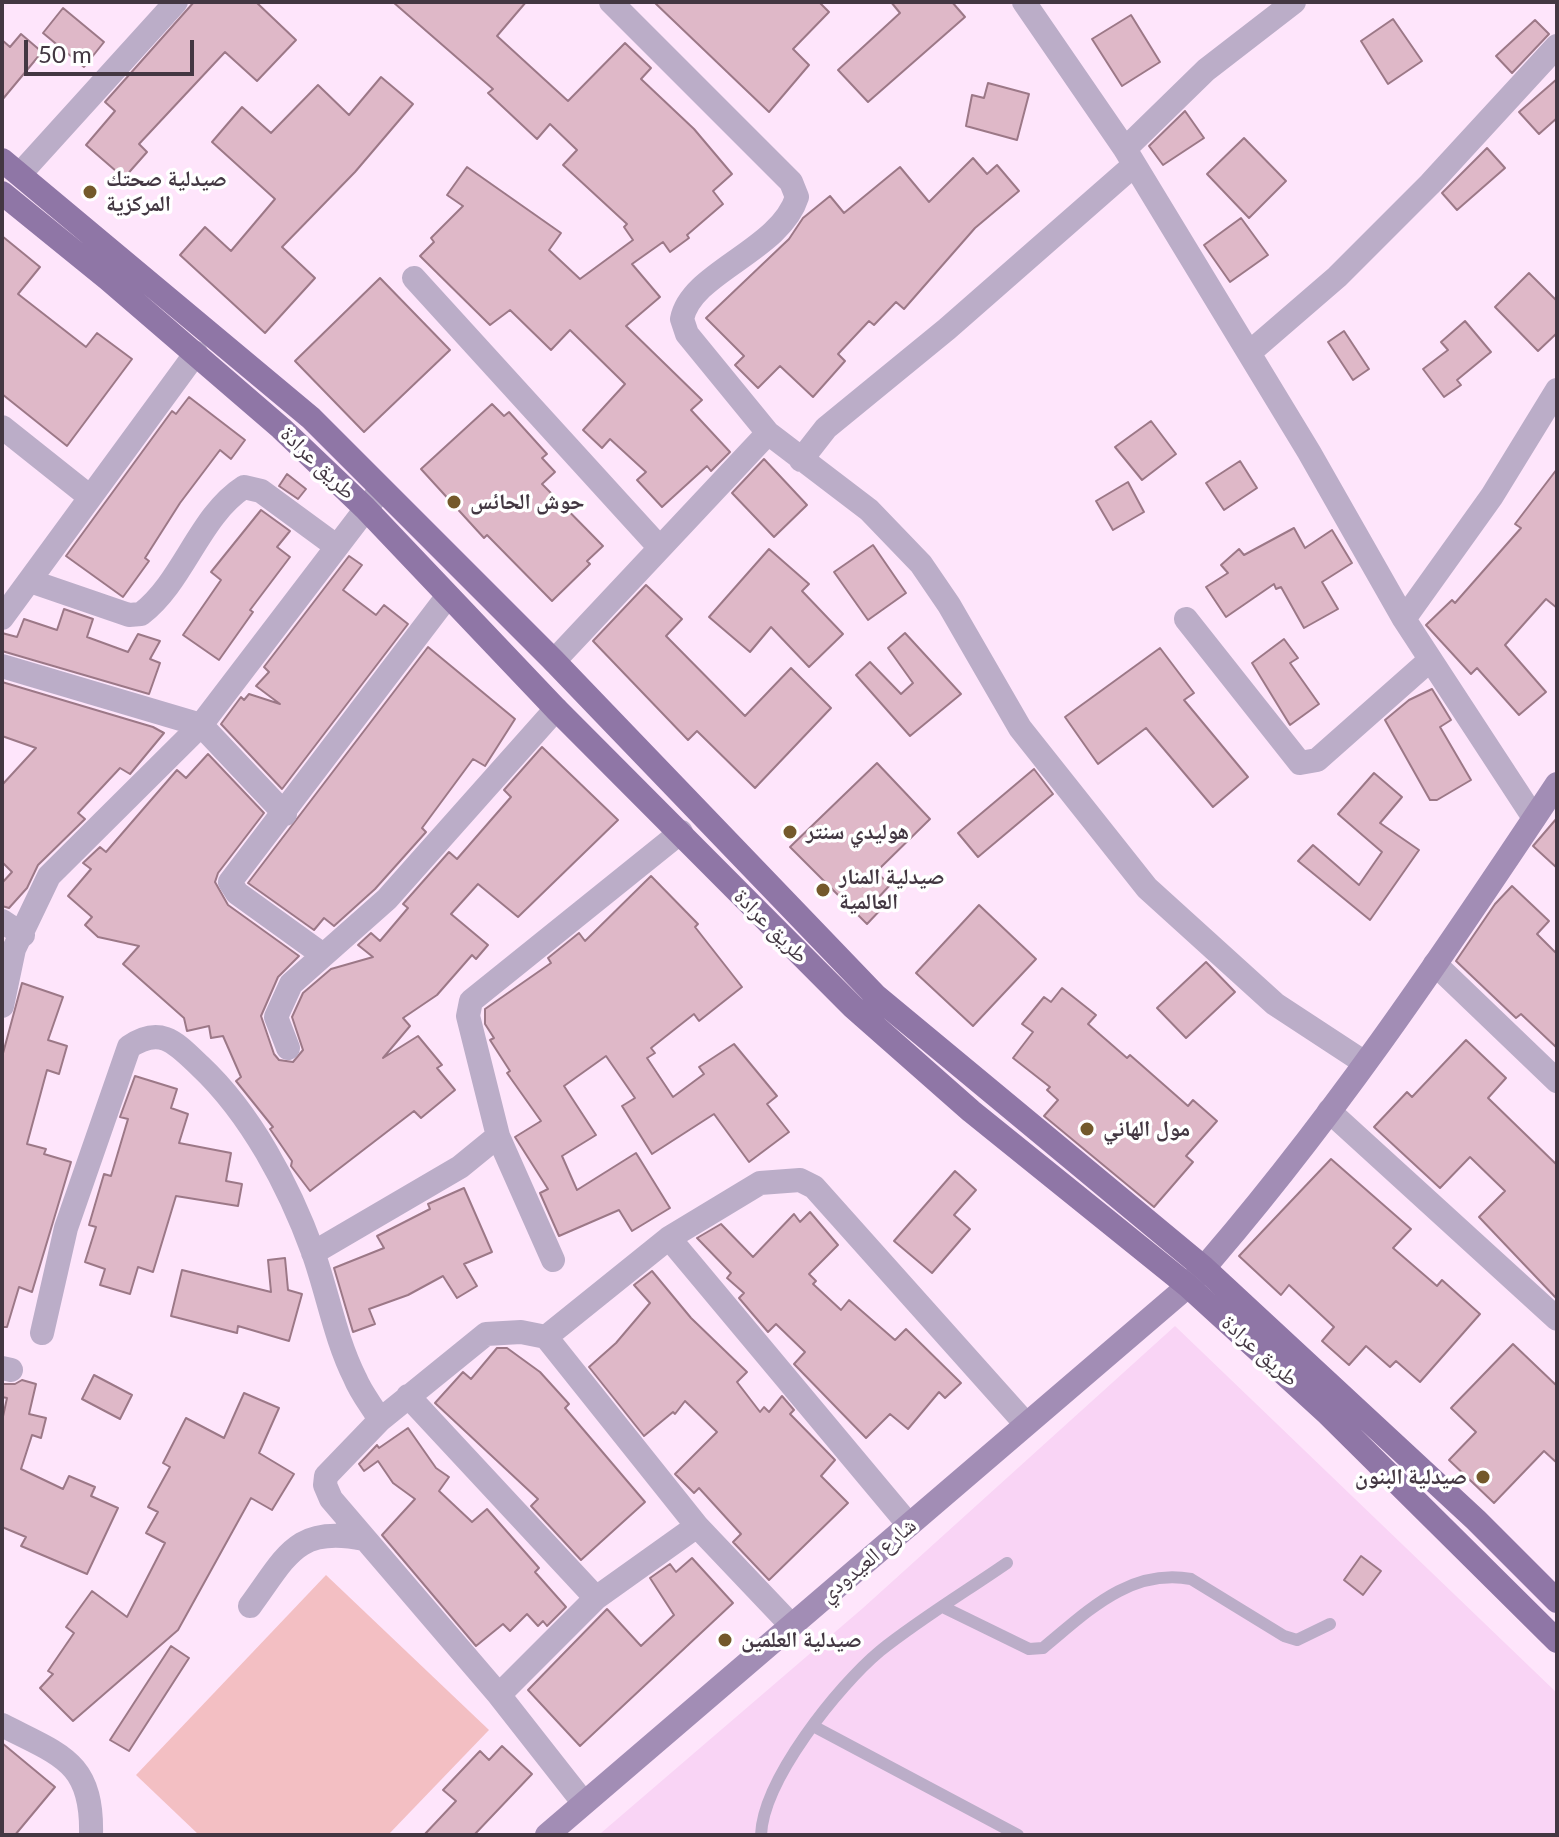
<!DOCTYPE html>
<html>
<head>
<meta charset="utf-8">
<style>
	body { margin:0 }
	#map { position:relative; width:1559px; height:1837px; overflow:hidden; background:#fee5fb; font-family:Lato,sans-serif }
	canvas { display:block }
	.frame { position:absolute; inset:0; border:4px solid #433742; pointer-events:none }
	.scale { position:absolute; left:24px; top:40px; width:170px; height:36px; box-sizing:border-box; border:4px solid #433742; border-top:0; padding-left:10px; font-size:24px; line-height:28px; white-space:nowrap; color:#433742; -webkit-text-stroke:6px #fff; paint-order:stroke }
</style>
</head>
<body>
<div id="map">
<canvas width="1559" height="1837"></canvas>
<div class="frame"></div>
<div class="scale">50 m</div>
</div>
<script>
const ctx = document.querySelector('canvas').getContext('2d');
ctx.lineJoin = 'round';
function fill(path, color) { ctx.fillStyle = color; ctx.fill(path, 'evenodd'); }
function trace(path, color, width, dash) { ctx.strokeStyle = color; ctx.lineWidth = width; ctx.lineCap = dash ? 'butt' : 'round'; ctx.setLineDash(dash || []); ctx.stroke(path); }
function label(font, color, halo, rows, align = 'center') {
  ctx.font = font + ' Lato,"Noto Naskh Arabic",sans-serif'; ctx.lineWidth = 7; ctx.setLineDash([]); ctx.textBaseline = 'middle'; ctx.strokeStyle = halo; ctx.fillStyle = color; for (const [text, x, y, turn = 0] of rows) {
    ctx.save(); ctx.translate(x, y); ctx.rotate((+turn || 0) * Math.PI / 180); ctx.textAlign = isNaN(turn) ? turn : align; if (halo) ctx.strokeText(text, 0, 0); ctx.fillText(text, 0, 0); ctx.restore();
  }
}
fill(new Path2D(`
	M1175,1326L1557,1693V1835L601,1833L863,1608Z`), '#f9d4f5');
fill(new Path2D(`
	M326,1575L489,1730L388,1835H199L136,1775Z`), '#f3bfc3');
const building = new Path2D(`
	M194,2H256L296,40L257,81L225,52L139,144L147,152L124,178L86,145L115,111L105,102Z
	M393,2H526L497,36L568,101L625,43L651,68L641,79L694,129L732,174L713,191L723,204L687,235L689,238L670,252L663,242L632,264L660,297L626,326L702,400L691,410L730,452L711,471L707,466L662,507L637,480L646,472L610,439L602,448L583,430L625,384L570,330L551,350L510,310L490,325L420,256L434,242L431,238L463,206L447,195L467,167L561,233L549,250L580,279L633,240L624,227L627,224L563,165L577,150L550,124L537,139L488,93L493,89Z
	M654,2H819L829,12L793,49L809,65L769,112Z
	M891,2H952L965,17L868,102L838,70L900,13Z
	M63,8L104,42L84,67L43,33Z
	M1131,15L1160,62L1122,86L1092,39Z
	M1393,19L1422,61L1388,84L1361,41Z
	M1535,20L1549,34L1512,73L1496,56Z
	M21,34L42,52L2,100V40L10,47Z
	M381,77L413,104L355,172L282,247L315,278L265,333L180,255L205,227L231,251L275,199L212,142L242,107L271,133L318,85L349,115Z
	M1557,79V118L1539,134L1519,112Z
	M988,83L1029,94L1017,140L966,126L972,95L984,98Z
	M1185,111L1204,138L1163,165L1149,146Z
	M1244,138L1286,181L1249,218L1207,174Z
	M1487,148L1505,168L1457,210L1442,193Z
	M973,158L987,174L997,165L1019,191L975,228L904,309L896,302L874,325L869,321L838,354L845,361L813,397L780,366L758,388L735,365L744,356L706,318L789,239L803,218L830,196L844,213L900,167L929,202Z
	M1241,218L1268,255L1230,282L1204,245Z
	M2,236L40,267L18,294L86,347L97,333L132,359L67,446L2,394Z
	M1529,273L1557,301V333L1538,351L1495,307Z
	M380,278L450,350L364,432L295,361Z
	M1465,321L1491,352L1457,380L1461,385L1444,397L1423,369L1448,350L1441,342Z
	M1344,331L1369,369L1353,380L1328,342Z
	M189,397L245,440L231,459L220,450L180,503L145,558L149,561L123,597L66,556L172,411L176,414Z
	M492,404L504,416L509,412L547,454L542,458L555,472L542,484L603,546L587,561L590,564L552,601L487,535L484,538L421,469Z
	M1151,421L1176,454L1142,480L1115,447Z
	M764,459L807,505L774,537L732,493Z
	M1240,461L1257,488L1224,510L1206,483Z
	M1557,469V608L1546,599L1505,645L1546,692L1519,715L1477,668L1471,674L1426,625L1452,600L1455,603L1521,528L1515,524Z
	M287,474L306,489L298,499L279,486Z
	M1128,482L1144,512L1113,530L1096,501Z
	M261,510L290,531L277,547L290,557L250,610L253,612L219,660L183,635L221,580L211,572Z
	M1294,528L1305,548L1332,530L1352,563L1322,582L1338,609L1304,628L1281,587L1276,589L1274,584L1226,617L1206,587L1228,573L1221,565L1239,549L1244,555Z
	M873,545L906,593L868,620L834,572Z
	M769,549L809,584L802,591L843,634L809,667L771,627L750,652L709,617Z
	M349,556L362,565L343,590L376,615L384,605L408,624L282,789L221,724L241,697L244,700L249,694L280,704L256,686L269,672L264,667Z
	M646,585L682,619L666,636L745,716L791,668L831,708L755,788L697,731L688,740L593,641Z
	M64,609L93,619L87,637L128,652L138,634L160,641L150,659L160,663L149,694L2,651V633L17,637L24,619L57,630Z
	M905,633L961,694L910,736L856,675L870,662L901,694L913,683L888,648Z
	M1284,639L1298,658L1290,663L1319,704L1290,725L1252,663Z
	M428,647L515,719L485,766L473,759L422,828L426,832L375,889L334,926L324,918L314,930L248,883Z
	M1160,648L1194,693L1184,700L1248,777L1213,807L1146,728L1098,764L1065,717Z
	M2,682L153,727L164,733L130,774L120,768L78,813L85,819L38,865L27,888L9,908L2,906V883L12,872L2,862V785L36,748L2,736Z
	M1432,689L1451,720L1440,727L1471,780L1437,800H1430L1385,720L1409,700Z
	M542,747L618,820L518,917L478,884L451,914L488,945L476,959L472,955L437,995L403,1018L410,1026L383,1058L418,1036L442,1065L437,1068L455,1090L421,1118L414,1111L310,1191L291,1166L292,1161L270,1129L273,1127L236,1081L241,1077L223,1036L211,1038L209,1026L187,1031L184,1018L123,964L139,946L98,937L85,925L92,917L68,896L91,869L83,863L100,847L106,852L177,770L186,778L208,754L264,813L218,873L215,882L228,905L299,956L278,977L261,1016L274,1054L279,1060L293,1062L303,1050L292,1017L303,993L331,969L373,957L358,945L371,933L380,941L408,908L403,904L449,852L457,859L511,797L504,790Z
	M877,763L930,819L876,872L890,885L877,899L884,906L867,924L790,847Z
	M1034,769L1053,794L978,857L958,833Z
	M1374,773L1402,797L1380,823L1419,850L1370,920L1298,861L1313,845L1359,885L1382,852L1338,814Z
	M1557,818V868L1533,846Z
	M651,876L698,924L695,927L742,987L699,1021L694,1014L651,1048L655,1053L647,1058L673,1097L704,1074L699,1067L734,1044L777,1096L767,1104L789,1132L749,1162L714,1114L652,1154L622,1106L635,1098L606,1056L564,1086L596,1135L562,1156L577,1190L636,1153L670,1208L632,1231L619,1210L559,1236L540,1193L548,1189L515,1137L541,1121L507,1073L510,1071L490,1040L494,1038L485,1024V1009L551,963L548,958L579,933L585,941Z
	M1512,886L1549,921L1537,934L1557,954V1048L1521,1014L1516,1018L1456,961L1495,904Z
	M979,905L1036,959L973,1026L916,973Z
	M1206,962L1235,992L1186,1038L1157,1008Z
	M22,983L63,997L48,1040L67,1046L59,1074L47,1070L27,1144L46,1149L44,1154L71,1162L32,1292L19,1287L7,1327H2V1057Z
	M1062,988L1096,1015L1088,1024L1127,1058L1130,1055L1188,1106L1193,1100L1217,1121L1186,1156L1193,1162L1154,1207L1044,1116L1058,1100L1047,1090L1050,1087L1013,1058L1033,1032L1022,1024L1044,997L1051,1002Z
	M1466,1040L1506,1078L1488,1098L1557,1165V1299L1479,1217L1505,1191L1470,1157L1440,1188L1374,1127L1407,1092L1412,1097Z
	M135,1076L177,1089L171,1108L188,1114L179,1143L231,1153L226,1181L242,1184L238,1206L176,1196L153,1272L138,1267L130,1294L100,1285L105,1269L85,1262L96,1227L89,1225L104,1174L111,1176L128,1119L120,1117Z
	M1331,1159L1411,1229L1393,1248L1437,1286L1442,1280L1480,1314L1420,1382L1396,1361L1390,1367L1366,1346L1349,1365L1322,1341L1334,1327L1289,1285L1281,1295L1239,1256Z
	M955,1171L976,1190L954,1215L970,1229L932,1273L894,1241Z
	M464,1188L492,1252L464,1264L477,1286L457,1298L443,1276L408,1295L369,1309L375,1324L353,1332L334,1268L384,1248L377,1236L430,1209L428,1204Z
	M810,1212L838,1245L809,1274L816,1281L813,1284L841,1310L849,1300L895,1340L906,1329L961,1383L945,1398L939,1392L908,1429L890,1414L866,1438L794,1364L805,1352L776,1324L768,1332L739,1298L744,1293L727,1278L731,1273L697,1238L721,1224L753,1257L794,1214L800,1222Z
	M285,1258L288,1290L302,1294L289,1341L238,1326L237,1333L171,1316L182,1270L271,1292L268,1260Z
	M652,1271L691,1318L747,1372L737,1382L760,1412L764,1407L769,1412L782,1396L794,1410L790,1414L835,1460L821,1476L848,1503L769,1580L733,1542L741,1534L699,1488L694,1493L675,1474L717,1432L685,1401L675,1414L673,1412L644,1436L589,1367L616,1343L650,1303L634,1285Z
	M1513,1344L1557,1386V1463L1544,1451L1494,1503L1449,1460L1476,1432L1451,1408Z
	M497,1348H507L540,1372L569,1404L565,1408L645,1502L581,1560L531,1506L538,1499L435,1403L463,1372L471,1379Z
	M94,1375L132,1395L120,1419L82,1399Z
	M22,1380L36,1384L29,1414L46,1418L41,1438L32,1435L21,1469L63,1489L69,1476L95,1487L91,1496L118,1508L87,1574L21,1546L26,1537L2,1527V1421L7,1398L2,1397V1388L3,1384H15Z
	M244,1393L279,1408L259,1453L294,1474L272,1510L251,1498L178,1630L73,1721L40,1688L53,1674L48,1671L74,1633L66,1627L92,1591L127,1617L165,1543L146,1533L158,1512L148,1507L170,1467L163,1463L186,1418L224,1438Z
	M408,1428L436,1468L449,1477L439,1491L472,1522L487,1509L539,1568L535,1572L566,1607L547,1626L543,1621L538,1626L527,1614L510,1631L503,1624L476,1646L382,1535L415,1499L393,1483L378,1461L364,1471L359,1464L377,1445L379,1448Z
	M1361,1556L1381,1571L1363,1595L1344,1580Z
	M692,1558L733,1603L580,1746L528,1690L607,1609L641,1646L674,1615L650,1578L670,1564L676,1572Z
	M171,1646L189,1658L129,1751L110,1740Z
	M2,1743L55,1787L15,1835H2Z
	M502,1746L532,1774L474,1835H424L456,1801L443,1790L480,1751L489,1760Z`);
fill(building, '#dfb8c8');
trace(building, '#9c7887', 2);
trace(new Path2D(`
	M943,1607L1029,1649L1043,1648C1087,1612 1129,1568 1191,1579L1284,1636L1297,1640L1330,1624
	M815,1727L1018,1835
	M761,1835C763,1780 838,1686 880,1651C920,1619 965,1592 1007,1563`), '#bbadc8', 12);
trace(new Path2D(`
	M611,2L791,182L797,197C780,251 691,272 682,319L687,334L768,433L869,510L921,564L949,605L1020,728L1147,888L1275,1004L1365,1063
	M1024,2L1125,149L1309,452L1404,619L1534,818
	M1125,149L1206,70L1294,2
	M20,174L176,2
	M414,278L660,548
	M1249,353L1337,277L1430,184L1557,46
	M2,427L90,497
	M801,460L826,428L947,329L1133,166
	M30,581L129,615L141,614C184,581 199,516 244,487L261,491L336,546
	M2,618L196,353
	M1186,619L1300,763L1317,760L1430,660
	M1404,619L1492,496L1557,390
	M554,661L768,433
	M2,666L201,725L285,814
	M2,921L23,935
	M323,955L237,893L230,882L447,597
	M1435,964L1557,1081
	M2,1006L14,949L49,876L201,725L378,493
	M288,1048L276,1017L291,984L387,899L556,709
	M1329,1111L1557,1319
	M498,1136L553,1260
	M669,1238L909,1525
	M313,1253L460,1167L498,1136L468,1016L471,1001L681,832
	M42,1333L66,1228L129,1047C161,1025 176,1043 200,1066C251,1114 289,1186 313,1252C328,1294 335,1338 355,1378C361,1393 372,1406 380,1420L326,1476L325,1485L331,1499L499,1695L583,1802
	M546,1337L669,1238L760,1183L800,1180L814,1187L1025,1423
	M2,1368L11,1370
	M408,1396L596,1598
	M380,1420L486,1334L521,1332L546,1337L697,1526
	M250,1606C287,1556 296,1525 364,1539
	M499,1695L596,1598L697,1526L791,1625
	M2,1725C60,1755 93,1761 91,1835`), '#bbadc8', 24);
trace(new Path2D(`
	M547,1835L1188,1286C1326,1130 1442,957 1557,784`), '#a28db5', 24);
trace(new Path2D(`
	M2,160L311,418L554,661L876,996L1204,1268L1476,1520L1557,1601
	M2,193L108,279L281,428L365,508L556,709L853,1007L971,1111L1188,1286L1328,1414L1557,1641`), '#8f76a6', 24);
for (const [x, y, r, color] of [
	[90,192,8,"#74592b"],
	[454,502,8,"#74592b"],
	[790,832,8,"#74592b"],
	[823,890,8,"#74592b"],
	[1087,1129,8,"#74592b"],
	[1483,1477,8,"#74592b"],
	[725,1640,8,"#74592b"]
]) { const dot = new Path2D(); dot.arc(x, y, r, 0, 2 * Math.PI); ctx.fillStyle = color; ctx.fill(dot); trace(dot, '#fff', 3); }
label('bold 22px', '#433742', '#fff', [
	["صيدلية صحتك",106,179],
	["المركزية",106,204],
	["حوش الحائس",470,502],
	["هوليدي سنتر",806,832],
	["صيدلية المنار",839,877],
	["العالمية",839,902],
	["مول الهاني",1103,1129],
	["صيدلية البنون",1467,1477,"right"],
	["صيدلية العلمين",741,1640]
], 'left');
label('22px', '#433742', '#fff', [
	["طريق عرادة",318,463,44],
	["طريق عرادة",771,926,45],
	["طريق عرادة",1260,1351,42],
	["شارع العيدودي",868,1560,-40]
]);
</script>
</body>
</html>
